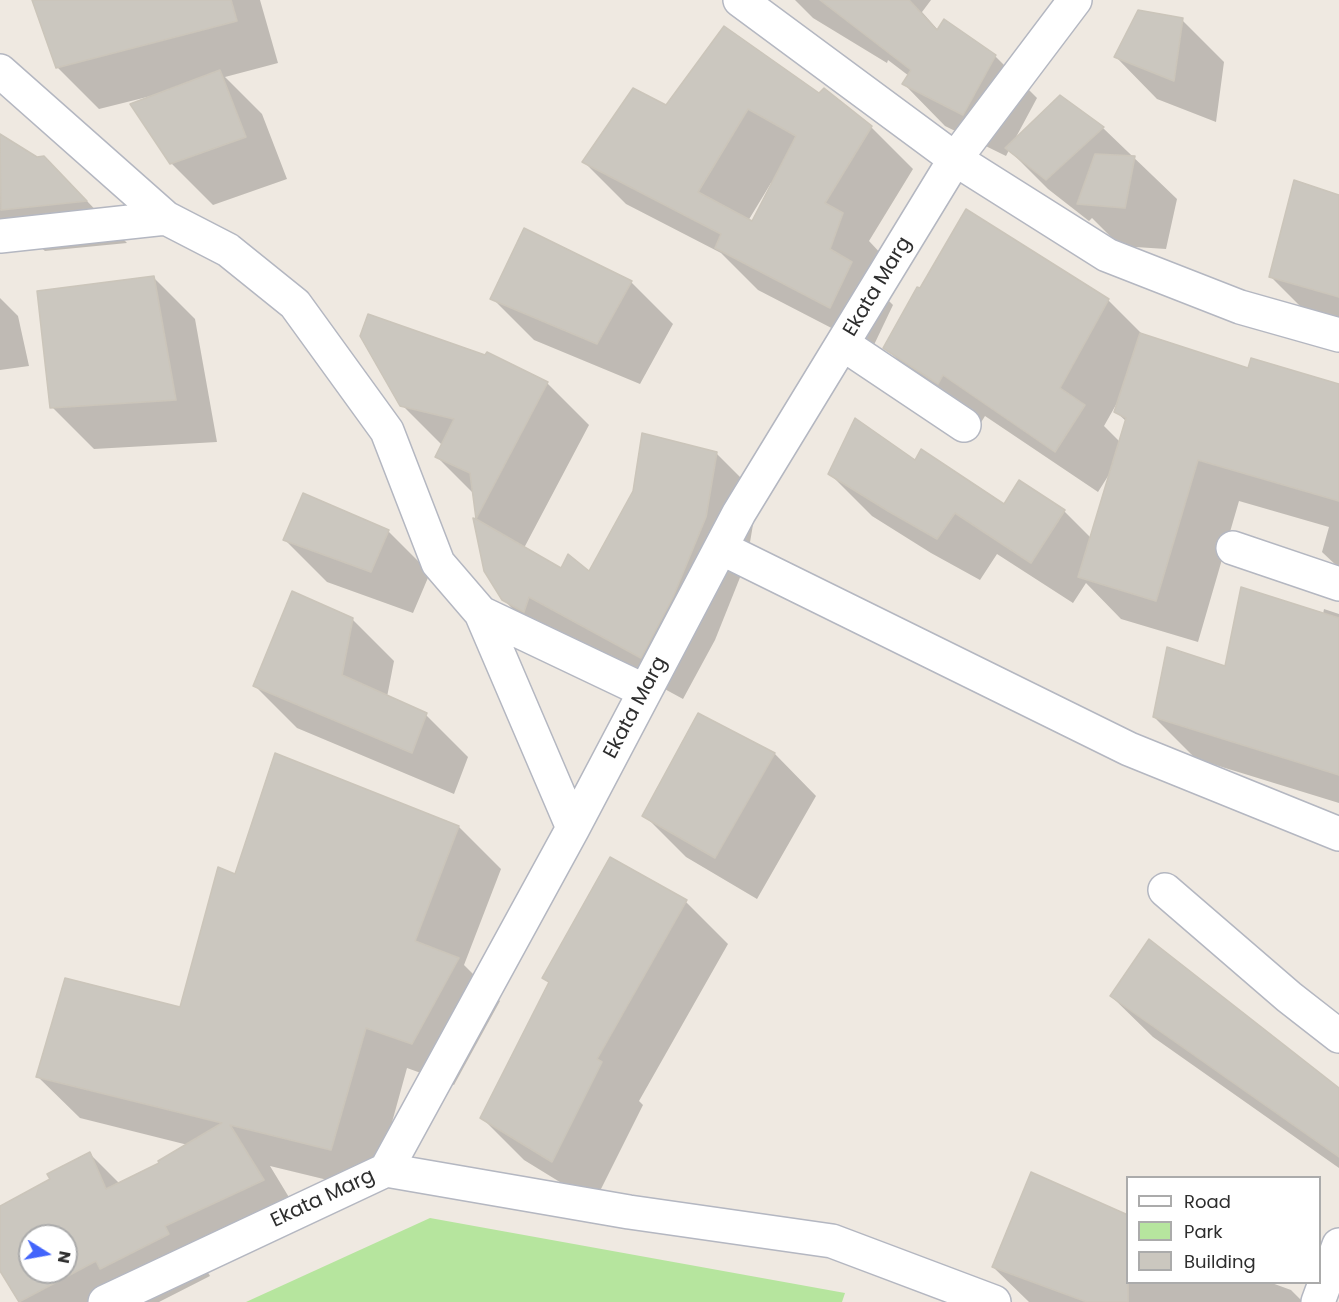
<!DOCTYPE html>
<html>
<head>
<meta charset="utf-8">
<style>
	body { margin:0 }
	#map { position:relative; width:1339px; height:1302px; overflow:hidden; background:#efe9e1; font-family:Poppins,sans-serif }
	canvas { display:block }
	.legend { position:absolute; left:1126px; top:1176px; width:195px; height:108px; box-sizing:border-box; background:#fff; border:2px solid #ababab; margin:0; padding:8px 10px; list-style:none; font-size:18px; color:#2e2e2e }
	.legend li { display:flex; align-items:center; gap:12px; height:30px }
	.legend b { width:30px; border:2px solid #ababab }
	.north { position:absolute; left:18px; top:1224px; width:60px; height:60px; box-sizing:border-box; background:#fff; border:2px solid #ababab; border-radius:50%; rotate:101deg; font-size:16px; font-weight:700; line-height:24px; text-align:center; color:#2e2e2e }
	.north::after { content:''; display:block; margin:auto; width:21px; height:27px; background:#4264fb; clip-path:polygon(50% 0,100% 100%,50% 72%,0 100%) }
</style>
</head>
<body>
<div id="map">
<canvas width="1339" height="1302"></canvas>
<ul class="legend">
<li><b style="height:8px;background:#fff"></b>Road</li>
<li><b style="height:16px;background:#b6e59e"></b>Park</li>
<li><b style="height:16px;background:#cbc7bf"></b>Building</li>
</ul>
<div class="north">N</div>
</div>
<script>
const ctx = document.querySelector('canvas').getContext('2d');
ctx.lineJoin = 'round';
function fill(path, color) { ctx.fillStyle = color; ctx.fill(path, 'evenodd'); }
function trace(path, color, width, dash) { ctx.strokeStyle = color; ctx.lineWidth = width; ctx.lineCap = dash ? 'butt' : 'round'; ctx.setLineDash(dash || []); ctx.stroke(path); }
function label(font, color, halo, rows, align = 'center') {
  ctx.font = font + ' Poppins,sans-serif'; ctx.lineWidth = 4.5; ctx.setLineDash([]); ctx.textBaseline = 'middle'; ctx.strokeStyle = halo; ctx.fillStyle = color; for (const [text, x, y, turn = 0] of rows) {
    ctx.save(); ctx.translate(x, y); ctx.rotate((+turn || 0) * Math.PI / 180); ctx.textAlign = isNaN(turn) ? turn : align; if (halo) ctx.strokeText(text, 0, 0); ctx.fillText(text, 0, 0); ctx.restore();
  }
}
fill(new Path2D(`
	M430,1218L845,1293L842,1302H246Z`), '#b6e59e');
fill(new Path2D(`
	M34,0H260L278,63L225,77L262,114L287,179L213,205L171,163L151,96L99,109L57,67Z
	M795,0H931L922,12L938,30L995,56L1037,98L1015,139L1060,97L1103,128L1177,199L1166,249L1120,246L1092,218L1089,221L1048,189L1009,150L1006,156L945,126L904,84L909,76L888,60L887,63L813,18Z
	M1182,20L1224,62L1216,122L1157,99L1116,57Z
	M820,95L871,127L913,169L869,241L884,257L874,286L893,305L872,349L758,290L721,253L626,204L584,162L666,107ZM771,183L773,184L753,223L748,221Z
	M0,136L37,158L86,200L127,243L45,251L39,246L0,249Z
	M1339,196V326L1313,319L1271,277Z
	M153,277L195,319L217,442L94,449L52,407Z
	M631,282L673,324L640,384L534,340L492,298Z
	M0,298L18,316L29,366L0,370Z
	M1108,300L1144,336L1249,370L1339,392V568L1322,552L1329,527L1239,501L1198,642L1121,619L1086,583L1073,603L997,554L980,580L931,553L872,516L830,474L916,463L1004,506L1064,511L1091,538L1110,473L1098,492L985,416L980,424L927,389L885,347ZM1117,403L1116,412L1127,422L1120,442L1104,426Z
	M547,383L589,425L524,548L562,570L590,573L716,453L758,495L747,560L715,640L683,699L571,638L545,642L503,599L477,522L474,494L437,457L443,446L402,405Z
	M388,531L430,573L413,613L327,582L285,540Z
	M1324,609L1339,614V803L1196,759L1154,717L1226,668L1323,614Z
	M352,619L394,661L387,697L426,715L468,757L454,794L297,728L255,686Z
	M698,715L775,754L816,796L757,899L686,857L644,815Z
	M276,755L459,827L501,869L464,965L500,1001L454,1085L407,1068L373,1191L270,1166L304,1222L206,1269L210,1276L159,1302H21L0,1268V1207L52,1180L90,1154L120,1184L161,1164L188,1145L80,1118L38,1077L181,1009L236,876ZM30,1236H66V1272H30Z
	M610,859L686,902L728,944L639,1101L643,1105L594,1203L524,1160L482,1118L550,984L544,978Z
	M1111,996L1339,1090V1168L1153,1037Z
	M993,1267L1128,1282H1269L1291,1290L1303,1302H1029Z`), '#0003');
const building = new Path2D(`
	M32,0H231L237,21L56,68Z
	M820,0H909L937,30L944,19L996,55L963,115L902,84L911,70Z
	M1138,10L1183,18L1174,81L1114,57Z
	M724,26L819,93L824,88L872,126L825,203L843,213L830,249L852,262L830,308L715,248L721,234L582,162L633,88L666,105ZM748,109L796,136L752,221L698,192Z
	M220,70L246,137L170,164L130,104Z
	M1060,95L1104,127L1046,180L1005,148Z
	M0,134L37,157L44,156L87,201L1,210Z
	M1095,154L1135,156L1125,208L1077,204Z
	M1294,180L1339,195V297L1269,277Z
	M966,209L1109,299L1060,388L1085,405L1055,452L943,375L938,384L883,348L917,287L920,288Z
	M524,228L632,281L597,344L490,299Z
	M154,276L176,400L50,408L37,291Z
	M368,314L485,355L487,352L548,382L476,519L561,568L568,554L589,571L633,491L642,433L717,452L706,517L673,597L641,658L529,597L524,612L502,600L484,571L473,518L476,519L470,473L435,457L454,419L400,406L360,336Z
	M1140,333L1248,368L1251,358L1339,384V501L1198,460L1156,601L1078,577L1126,418L1114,412Z
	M855,418L915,460L921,449L1004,504L1019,480L1065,510L1031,563L955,513L937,539L888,511L828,474Z
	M303,493L389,530L371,572L283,540Z
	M1241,587L1339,618V775L1153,717L1167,647L1225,666Z
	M292,591L353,618L342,675L427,713L412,753L253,686Z
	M698,713L775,753L715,858L642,816Z
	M275,753L459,826L415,941L459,958L412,1044L366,1028L331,1150L230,1125L264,1180L165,1226L169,1234L100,1269L96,1261L19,1302L0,1271V1206L50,1179L47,1174L90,1152L106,1189L159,1163L158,1161L222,1123L36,1077L65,978L180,1007L218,867L235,874ZM30,1236H66V1272H30Z
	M610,857L687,900L597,1059L602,1062L552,1162L480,1118L549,982L542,978Z
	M1149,939L1339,1088V1157L1110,996Z
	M1031,1172L1128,1215V1302H1087L992,1267Z`);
fill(building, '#cbc7bf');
trace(building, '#cbc5ba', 1.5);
const minor = new Path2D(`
	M740,0L955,159L1107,255L1240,307L1339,335
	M0,71L166,218L228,250L295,304L387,431L438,563L481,613L573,828
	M0,236L166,218
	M843,344L964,425
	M721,548L1129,749L1339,834
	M1233,548L1339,584
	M481,613L645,691
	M1165,890L1289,997L1339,1036
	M386,1170L629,1212L832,1241L994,1302
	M105,1302L386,1170L573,828L739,513L955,159L1075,0
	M1318,1302L1339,1245`);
trace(minor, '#b4b7c1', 36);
trace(minor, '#fff', 33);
label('20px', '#2e2e2e', '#fff', [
	["Ekata Marg",878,287,-59],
	["Ekata Marg",636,708,-62],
	["Ekata Marg",323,1199,-25]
]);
</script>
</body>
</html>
